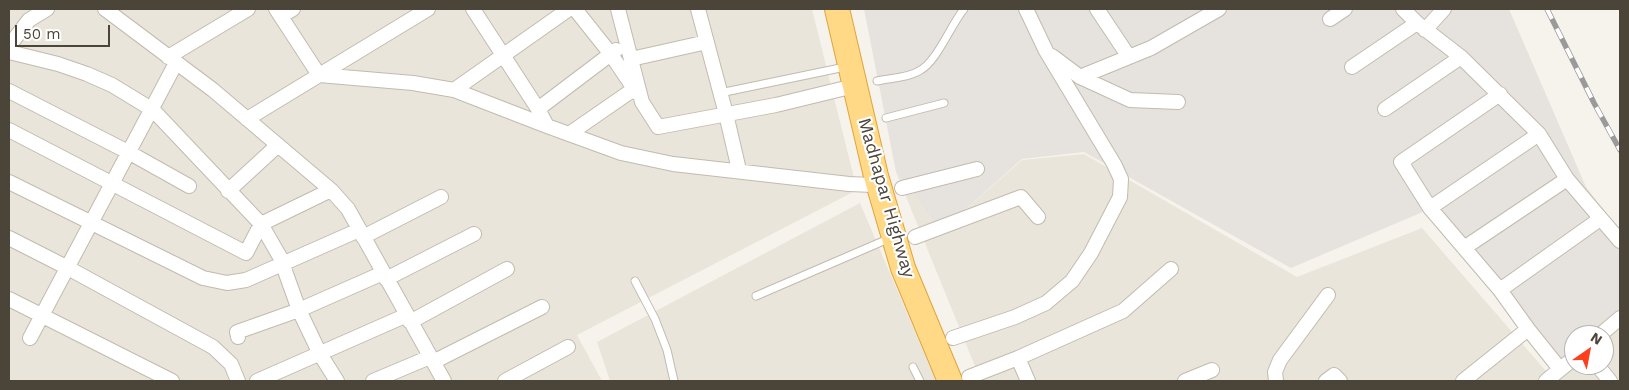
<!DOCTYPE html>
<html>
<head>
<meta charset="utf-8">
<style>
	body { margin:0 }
	#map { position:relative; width:1629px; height:390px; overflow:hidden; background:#f6f3ec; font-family:"Work Sans",sans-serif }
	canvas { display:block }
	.frame { position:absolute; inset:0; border:10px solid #4b4439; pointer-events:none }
	.north { position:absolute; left:1564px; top:325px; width:50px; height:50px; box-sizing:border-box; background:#fff; border:1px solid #b7b4b0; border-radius:50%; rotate:33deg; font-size:14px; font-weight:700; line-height:20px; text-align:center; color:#4b4439 }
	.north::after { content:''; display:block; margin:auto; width:18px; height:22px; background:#fc3f1d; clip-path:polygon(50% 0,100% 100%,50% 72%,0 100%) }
	.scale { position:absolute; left:15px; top:25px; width:95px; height:22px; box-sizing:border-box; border:2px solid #4b4439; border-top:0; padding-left:6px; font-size:15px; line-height:18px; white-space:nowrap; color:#4b4439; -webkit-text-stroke:4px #fff; paint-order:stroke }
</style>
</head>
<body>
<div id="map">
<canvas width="1629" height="390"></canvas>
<div class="frame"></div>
<div class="north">N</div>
<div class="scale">50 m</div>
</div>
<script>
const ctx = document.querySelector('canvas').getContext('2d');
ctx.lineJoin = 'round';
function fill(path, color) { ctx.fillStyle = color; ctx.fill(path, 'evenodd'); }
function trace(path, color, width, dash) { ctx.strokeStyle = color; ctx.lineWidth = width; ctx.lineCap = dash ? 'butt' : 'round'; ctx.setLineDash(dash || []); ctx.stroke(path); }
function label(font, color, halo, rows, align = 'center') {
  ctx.font = font + ' "Work Sans",sans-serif'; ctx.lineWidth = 4.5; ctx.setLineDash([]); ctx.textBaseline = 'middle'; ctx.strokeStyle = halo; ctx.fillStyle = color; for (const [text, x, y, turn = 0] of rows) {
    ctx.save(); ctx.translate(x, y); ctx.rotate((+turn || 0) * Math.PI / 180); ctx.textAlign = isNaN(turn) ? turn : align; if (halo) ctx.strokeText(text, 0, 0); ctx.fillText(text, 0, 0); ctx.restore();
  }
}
fill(new Path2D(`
	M9,9H97L130,31L172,64L41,313L9,297Z
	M107,9H416L247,116Z
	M424,9H812L857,190L577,335L602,381H176L48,316L178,70L245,122Z
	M1084,154L1297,277L1422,228L1552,378L1574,365H1604V335L1620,317V381H981L896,172L941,231L1022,160Z
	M860,203L936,381H610L597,342Z
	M9,303L159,381H9Z`), '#eae5da');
fill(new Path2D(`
	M864,9H1509L1586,187L1620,232V313L1593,335H1574V350L1553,367L1425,211L1291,268L1084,152L1022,159L941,231L896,172Z`), '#e6e2dd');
const service = new Path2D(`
	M877,81C890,78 908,78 919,71C937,62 950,26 964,9
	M720,93L845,67
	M886,118L944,103
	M635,281L655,319L667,350L674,381
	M756,296L888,239
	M913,367L920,381`);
const minor = new Path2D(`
	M105,9L213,90L331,190L348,209L444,381
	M276,9L319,75L413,83L454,90L547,126L621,153L673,164L849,184L873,185
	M473,9L538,109L547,126
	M575,9L610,53L637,93
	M618,9L642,102L658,127L776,105L850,87
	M698,9L726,114L739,170
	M1097,9L1129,57
	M1403,9L1417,23L1461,57L1539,134L1567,179L1620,241
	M281,16L293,9
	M1330,19L1345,9
	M1425,30L1444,9
	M9,46L29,20L47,9
	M9,52L58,64L87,74L112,85L153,110L261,224L280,257L299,310L320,354L337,381
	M1052,56L1080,77L1130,100L1178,102
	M168,57L248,9
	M631,59L707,42
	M1352,67L1417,23
	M1080,77L1151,48L1219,9
	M454,90L569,9
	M9,91L130,153L189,186
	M1500,94L1401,162L1430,208L1500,290L1528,329L1560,369
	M538,109L616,50
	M1385,109L1461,57
	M247,119L428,9
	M9,130L246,253L261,224L331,190
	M569,134L634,89
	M9,182L203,278L227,283L246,280L359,230
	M902,188L977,169
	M228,191L278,145
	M1430,208L1539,134
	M363,237L441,197
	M915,237L1021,197L1038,217
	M9,238L68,268L213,347L231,364L238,381
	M1464,248L1567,179
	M386,279L474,234
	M1500,290L1600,219
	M9,299L172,381
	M410,322L507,269
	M1600,335L1620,318
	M238,337L237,332L299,310L383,273
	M30,338L176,63
	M953,338L1015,317L1046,303L1072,281L1091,253L1120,197L1121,179L1114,164L1046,51L1026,9
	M1018,358L1028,381
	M433,362L542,307
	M1597,365L1610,381
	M969,377L1018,358L1123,311L1171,269
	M257,381L407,315
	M373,381L430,357
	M505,381L568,347
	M1185,381L1212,370
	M1276,381L1275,372L1280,360L1328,295
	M1326,381L1334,375L1340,381
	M1463,381L1528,329
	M1546,381L1574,358`);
const trunk = new Path2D(`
	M837,9L876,176L903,268L950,381`);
trace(service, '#c2bbae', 9);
trace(minor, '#c2bbae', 16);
trace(trunk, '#e0a43c', 26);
trace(service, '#fff', 7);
trace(minor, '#fff', 14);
trace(trunk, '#ffd985', 24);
const rail = new Path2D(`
	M1547,9L1594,103L1620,150`);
trace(rail, '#9a9a9a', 5.5);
trace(rail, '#fff', 4, [11]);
label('18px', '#4b4439', '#fff', [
	["Madhapar Highway",886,198,74]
]);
</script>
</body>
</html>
